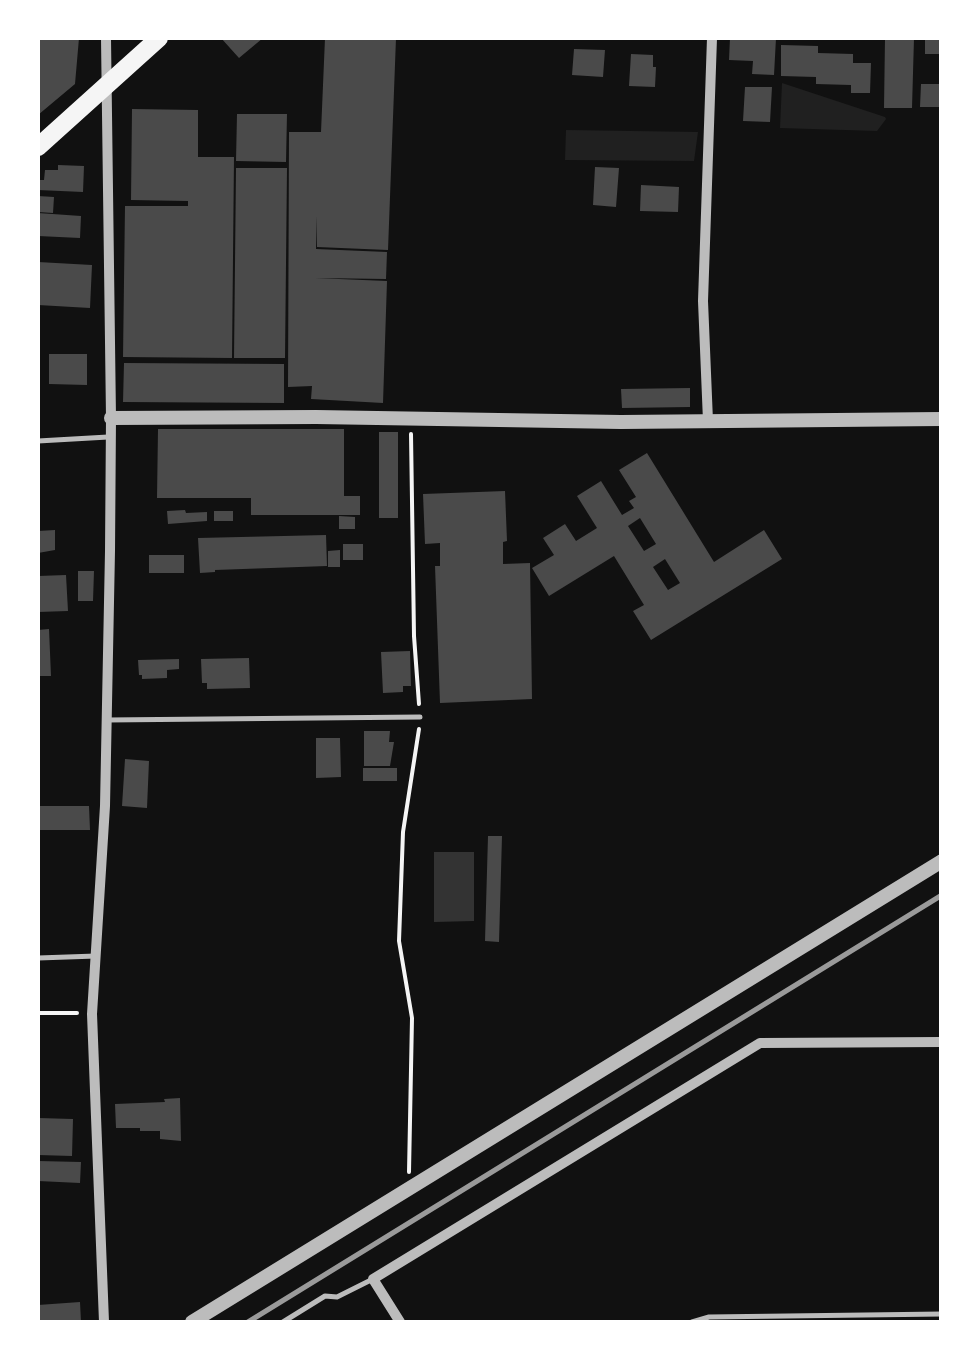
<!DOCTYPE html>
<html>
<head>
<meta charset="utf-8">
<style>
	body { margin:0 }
	#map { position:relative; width:979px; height:1360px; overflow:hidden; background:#111; font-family:"Asap Condensed",sans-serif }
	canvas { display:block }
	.frame { position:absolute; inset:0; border:40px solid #fff; pointer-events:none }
</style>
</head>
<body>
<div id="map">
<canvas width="979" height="1360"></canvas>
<div class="frame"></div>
</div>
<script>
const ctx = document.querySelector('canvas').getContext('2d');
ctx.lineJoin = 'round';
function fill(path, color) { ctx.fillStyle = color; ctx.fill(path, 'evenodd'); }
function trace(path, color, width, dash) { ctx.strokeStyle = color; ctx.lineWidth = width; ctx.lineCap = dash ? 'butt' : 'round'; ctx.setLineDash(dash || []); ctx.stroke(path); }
fill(new Path2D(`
	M782,83L885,117L886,119L877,131L780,128Z
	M566,130L698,132L694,161L565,160Z`), '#202020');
fill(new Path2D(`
	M434,852H474V921L434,922Z`), '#333');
fill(new Path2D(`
	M38,38H79L75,84L38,115Z
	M221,38H263L239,58Z
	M325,38H396L388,250L317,247V216L316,249L387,252L386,279L315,278L387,281L383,403L311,399L312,386L288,387L289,132H321Z
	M730,38H776L774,75L752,74L753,61L729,60Z
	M885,38H914L912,108H884Z
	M925,38H942V54H925Z
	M781,45L818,46V53L853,54V63H871L870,93H851V85L816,84V77L781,76Z
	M574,49L605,50L603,77L572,75Z
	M631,54L653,55V67H656L655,87L629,86Z
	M921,84H942V107H920Z
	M745,87H772L770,122L743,121Z
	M132,109L198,110V157H234L232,358L123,357L125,206H188V201L131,200Z
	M237,114H287L286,162L236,161Z
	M58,165L84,166L83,192L38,190V180H44L45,170H58Z
	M595,167L619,168L616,207L593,205Z
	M236,168H287L285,358H234Z
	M641,185L679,187L678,212L640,211Z
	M38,196L54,197L53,213L38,212Z
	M38,213L81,216L80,238L38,236Z
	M38,262L92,265L90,308L38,305Z
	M49,354H87V385L49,384Z
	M124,363L284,364V403L123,402Z
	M690,388V407L622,408L621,389Z
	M158,429H344V496H360V515H251V498H157Z
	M379,432H398V518H379Z
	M647,453L714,562L764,530L782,559L651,640L633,611L644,605L614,556L549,596L532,568L554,555L543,538L565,524L576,541L597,528L577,496L601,481L622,515L634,508L629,501L636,497L619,470ZM640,518L656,544L644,551L628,526ZM665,559L680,583L668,590L653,567Z
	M505,491L507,541L503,542V564L530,563L532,699L440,703L435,566H440V543L425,544L423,494Z
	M185,510L186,513L207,512V521L168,524L167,511Z
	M214,511H233V521H214Z
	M339,516L355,517V529H339Z
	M55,530V550L38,553V531Z
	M326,535L327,566L215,570V572L200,573L198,538Z
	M343,544H363V560H343Z
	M340,550V567H328V551Z
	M149,555H184V573H149Z
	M78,571H94L93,601H78Z
	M66,575L68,611L38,612V576Z
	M49,629L51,676H38V630Z
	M410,651L411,686H403V692L383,693L381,652Z
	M249,658L250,688L207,689V683H202L201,659Z
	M179,659V669L167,670V678L142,679V675H139L138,660Z
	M364,731H390L389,742H394L390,766H364Z
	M316,738H340L341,777L316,778Z
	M125,759L149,761L147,808L122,806Z
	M363,768H397V781H363Z
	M38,806H89L90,830H38Z
	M488,836H502L499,942L485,941Z
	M180,1098L181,1141L160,1139V1131H140V1128H116L115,1104L165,1102L164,1099Z
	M38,1118L73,1119L72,1156L38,1155Z
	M38,1161L81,1162L80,1183L38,1181Z
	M80,1302L81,1322H38V1305Z`), '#4a4a4a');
trace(new Path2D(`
	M411,434L414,636L419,704
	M38,1013H77
	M409,1172L412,1018L399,941L403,832L419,729`), '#f5f5f5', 4);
trace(new Path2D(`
	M38,441L108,437
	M107,720L420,717
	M38,958L96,956
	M283,1322L325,1296L337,1297L373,1279
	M692,1322L709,1317L942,1314`), '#bcbcbc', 5);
trace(new Path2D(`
	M708,421L703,301L712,38
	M104,1322L92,1014L105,806L110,551L111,418L106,38
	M400,1322L373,1279L760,1043L942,1042`), '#bcbcbc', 10);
trace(new Path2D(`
	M111,418L316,417L621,422L942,419
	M192,1322L942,861`), '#bcbcbc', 14);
trace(new Path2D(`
	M38,147L159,38`), '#f5f5f5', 18);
trace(new Path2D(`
	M248,1322L942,895`), '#9a9a9a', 5);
</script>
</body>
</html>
